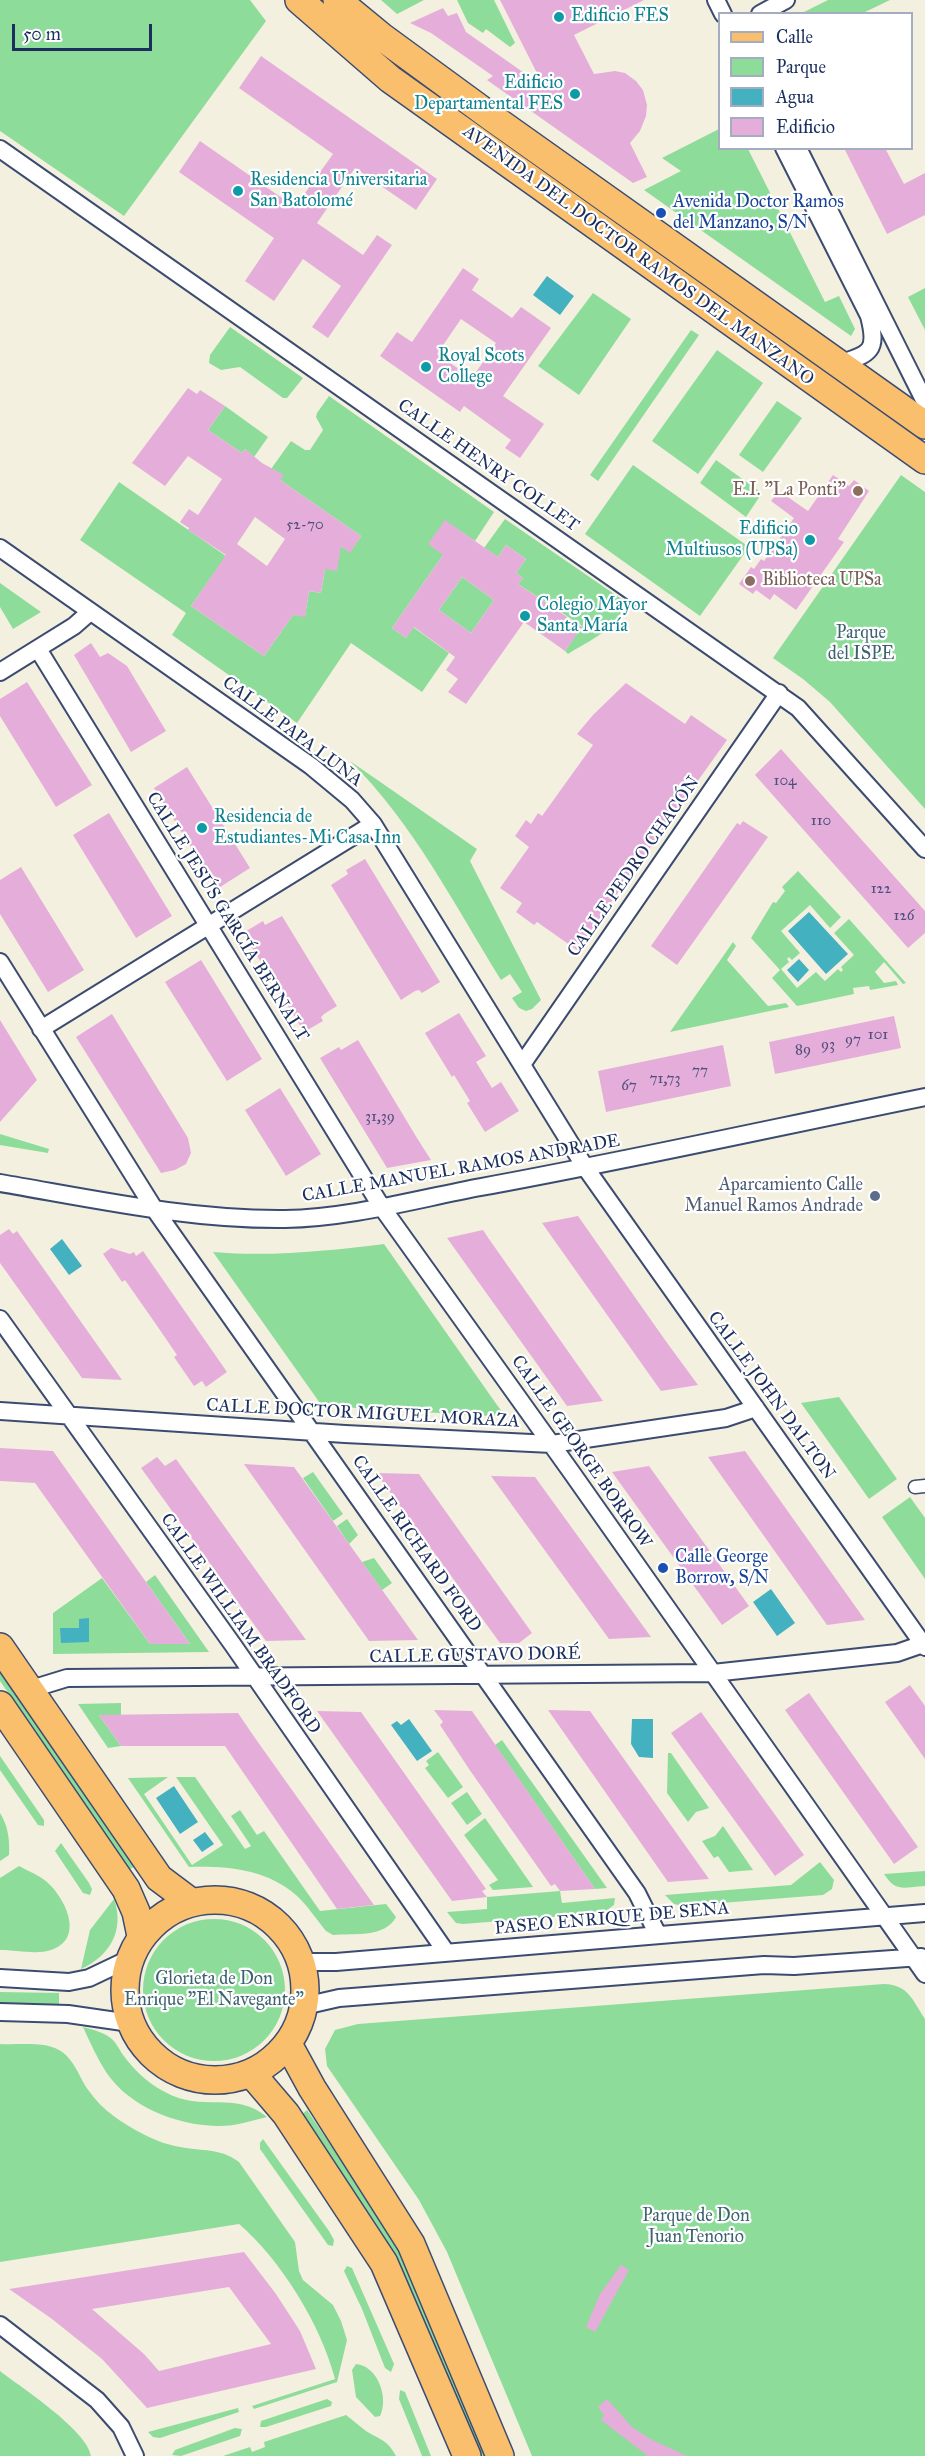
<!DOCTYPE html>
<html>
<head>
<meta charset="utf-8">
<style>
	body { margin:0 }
	#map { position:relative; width:925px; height:2456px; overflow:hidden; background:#f4f0df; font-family:"IM FELL Great Primer",serif }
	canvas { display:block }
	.legend { position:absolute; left:718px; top:12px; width:195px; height:138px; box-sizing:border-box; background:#fff; border:2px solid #a4acbf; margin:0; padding:8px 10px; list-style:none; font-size:18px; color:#1b2f5e }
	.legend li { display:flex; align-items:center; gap:12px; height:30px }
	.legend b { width:30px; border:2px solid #a4acbf }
	.scale { position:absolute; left:12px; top:24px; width:140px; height:27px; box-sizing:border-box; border:3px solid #1b2f5e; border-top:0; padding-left:8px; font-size:18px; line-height:21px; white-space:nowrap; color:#1b2f5e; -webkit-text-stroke:4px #fff; paint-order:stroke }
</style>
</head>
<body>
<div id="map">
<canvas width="925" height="2456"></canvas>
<ul class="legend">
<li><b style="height:8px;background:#f9bf6d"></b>Calle</li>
<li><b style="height:16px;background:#8edc9a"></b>Parque</li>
<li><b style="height:16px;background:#44b1c0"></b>Agua</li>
<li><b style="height:16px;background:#e5aeda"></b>Edificio</li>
</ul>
<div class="scale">50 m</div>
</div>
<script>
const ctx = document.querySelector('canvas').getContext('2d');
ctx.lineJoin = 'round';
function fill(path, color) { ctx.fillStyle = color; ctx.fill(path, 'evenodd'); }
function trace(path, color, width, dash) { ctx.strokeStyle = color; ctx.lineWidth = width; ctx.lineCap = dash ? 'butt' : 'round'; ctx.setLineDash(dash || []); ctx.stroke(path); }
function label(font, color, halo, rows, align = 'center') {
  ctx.font = font + ' "IM FELL Great Primer",serif'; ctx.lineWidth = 4.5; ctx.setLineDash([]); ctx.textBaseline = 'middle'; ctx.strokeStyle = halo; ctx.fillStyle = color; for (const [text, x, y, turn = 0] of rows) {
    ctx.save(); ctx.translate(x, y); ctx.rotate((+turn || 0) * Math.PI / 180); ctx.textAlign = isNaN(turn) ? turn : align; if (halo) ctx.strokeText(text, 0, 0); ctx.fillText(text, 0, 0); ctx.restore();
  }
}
fill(new Path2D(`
	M0,0H250L266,21L124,216L0,131Z
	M381,0H424L397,14Z
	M457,0H494L515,43L510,47L486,29L483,33L468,23Z
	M828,0H890L863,13H802Z
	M719,129L720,148L748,149L825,302L839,296L855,329L851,336L644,190L681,171L662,158Z
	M925,288V330L908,297Z
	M593,293L631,319L579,395L538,366Z
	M230,327L303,378L287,398H283L240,367L221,370L209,363L210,355Z
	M691,330L699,335L598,481L590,475Z
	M717,350L763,383L698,474L652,441Z
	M329,396L494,512L475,541L445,521L443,555L392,628L406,638L413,627L449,653L422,692L351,643L297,723L172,635L186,613L80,540L119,482L226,556L191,606L264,656L293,615L305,616L309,591L321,593L325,569L341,546L350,552L361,536L280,480L271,469L291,441L305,450H310L323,430L316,417L317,413Z
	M777,401L802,418L763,472L739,455Z
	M225,406L268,437L254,457L245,449L242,453L208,430Z
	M716,460L762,493L746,517L700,483Z
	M633,465L749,547L700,616L585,534Z
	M901,475L925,492V809L830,702L803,679L773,658Z
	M505,519L620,598L623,601C624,627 586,642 568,654L565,651L582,626L518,584L523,578L516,573L526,559L506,545L498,557L484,548Z
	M462,577L494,600L471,633L439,610Z
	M0,583L41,612L13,629L0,607Z
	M350,761L477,849L470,861L541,1000L532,1009L526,1011L519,1008L512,998L522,992L510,974L501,980C454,904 413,823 350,761Z
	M798,871L841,917L830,928L810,905L781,931L800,953L792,960L789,957L787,959L789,962L781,969L797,988L816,972L825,981L838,969L841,972L843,970L841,967L854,955L834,933L849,919L906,983L903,984L884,962L875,972L884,983L896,981L898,985L870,990L869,986L853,988L854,994L797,1006L772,978L780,970L751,938L773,902L776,903L785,891L782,887Z
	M733,942L736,946L727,960L768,1006L786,1003L789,1007L670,1032Z
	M0,1134L49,1149L48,1153L0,1145Z
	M384,1244L497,1405L506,1417L322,1406L213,1252C271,1257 327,1251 384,1244Z
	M839,1397L897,1479L869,1499L801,1403Z
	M313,1472L343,1514L333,1521L303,1478Z
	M910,1497L925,1518V1579L882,1517Z
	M347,1519L358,1535L349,1544L337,1526Z
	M374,1558L392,1583L382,1590L362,1562Z
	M155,1575L209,1652L53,1654V1613L102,1578L150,1644H190L146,1582Z
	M0,1666L136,1866L130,1869L0,1681Z
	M121,1703V1715H99L121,1746L108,1748L78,1704Z
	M502,1740L607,1888L595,1889L495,1745Z
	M438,1752L463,1787L448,1798L425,1768L429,1765L426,1761Z
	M668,1753H671L709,1808L696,1812L688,1822L667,1793Z
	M0,1756L44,1820V1826L38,1825L0,1770Z
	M168,1777L144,1794L192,1865L223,1845L176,1777H195L245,1849L251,1846L231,1816L240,1810L257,1835L264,1831L320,1911L386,1904L396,1917C385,1938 354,1933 333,1935L326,1931C316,1919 308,1906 296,1895C266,1869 227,1866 189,1867L128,1778Z
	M467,1792L482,1814L467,1825L451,1803Z
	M0,1813C8,1825 10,1841 9,1855L0,1861Z
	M485,1818L533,1887L493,1890L489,1885L498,1880L464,1835Z
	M723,1826L753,1870L729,1872L718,1856L714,1858L702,1841L715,1836Z
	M61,1843L89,1883L92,1889L90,1895L83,1893L55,1851Z
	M820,1862L834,1880L832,1889L823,1895L683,1906L674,1904L665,1895L791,1885Z
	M19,1866C28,1871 39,1875 47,1882C66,1899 85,1939 51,1950C37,1955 15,1950 0,1950V1878Z
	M925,1871V1886C904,1887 896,1893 884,1874Z
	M560,1891L562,1903L615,1898L614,1905L603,1913L463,1924L456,1923L447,1912L487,1909V1897Z
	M114,1899C125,1930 110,1956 81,1969L90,1930Z
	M143 1990a71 71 0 1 1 142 0a71 71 0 1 1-142 0Z
	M884,1984C909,1985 912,2000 925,2019V2456H532L447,2252L419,2200L327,2066L325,2049L335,2030L358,2024Z
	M0,1992L59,1993V2006L0,2004Z
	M83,2027C94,2030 104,2032 113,2040C117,2044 120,2051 123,2055C134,2070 149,2084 165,2092C202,2113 235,2090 267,2117C250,2121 233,2127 216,2126C177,2125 129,2107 106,2072C97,2058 90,2042 83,2027Z
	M0,2044C17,2045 44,2041 59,2050C75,2059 79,2078 89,2091C101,2109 123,2124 143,2134C156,2141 171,2146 186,2148C206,2151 222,2149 239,2162L295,2242L299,2271L303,2280L333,2305L341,2321L347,2340L337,2382L254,2409L252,2406L335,2379C321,2325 281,2260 239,2224L0,2262Z
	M307,2110L381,2220L402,2256L488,2456H480L397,2259L374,2221L301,2115Z
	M263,2139L329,2231L334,2240L333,2246L328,2245L260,2149V2143Z
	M347,2266L352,2268L394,2364L391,2372L385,2368L362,2309L344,2271Z
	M356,2364C378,2366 389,2398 380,2416L375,2417L356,2397L352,2370Z
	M0,2371C22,2388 87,2430 91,2456H0Z
	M400,2390L405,2392L431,2456H422L399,2399Z
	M327,2399L332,2402L331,2406L266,2427H260L261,2421Z
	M238,2408L239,2412L160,2438L153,2437L148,2432Z
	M346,2415C353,2420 359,2426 366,2431C380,2440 387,2439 396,2456H223L250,2447L252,2452L265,2447L264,2442Z
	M235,2428L242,2429L240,2436L181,2456L172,2455L175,2450Z`), '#8edc9a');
fill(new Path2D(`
	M547,276L574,296L560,315L533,295Z
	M809,912L848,954L826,974L788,931Z
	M799,959L809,970L798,982L787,970Z
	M62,1239L82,1266L69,1275L50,1249Z
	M771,1589L795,1623L777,1636L753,1602Z
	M89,1618V1642L61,1643L60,1628H79V1619Z
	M409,1719L432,1751L417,1761L391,1725L397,1721L401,1725Z
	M632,1719H653V1758L639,1757L631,1744Z
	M174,1786L198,1822L180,1834L156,1798Z
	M205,1832L214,1844L202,1852L193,1840Z`), '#44b1c0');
fill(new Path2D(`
	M500,0H644L574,35L594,74L615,71L625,73L636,81L643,90L647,105L646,116L640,131L630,143L647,177L633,183L487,80L493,76L431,33L410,23L443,8L448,16L457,13L466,32L544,87Z
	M261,56L437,179L416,210L355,168L317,223L363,255L377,235L392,245L328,338L312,327L341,286L303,259L274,301L245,281L274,238L179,172L200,141L295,207L333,154L239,88Z
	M844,148H885L904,184L925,173V215L887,234Z
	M463,268L479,279L472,290L512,318L521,307L551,328L503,396L544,424L520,458L505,448L511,440L464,406L460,412L380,356L397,332L412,342ZM461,319L496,343L472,378L437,354Z
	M188,388L197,394L200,390L225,406L208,430L242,453L245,449L262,463L284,475L280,480L361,536L350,553L341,546L337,571L325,569L321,593L309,591L305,617L293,615L264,656L191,606L226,555L188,530L189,528L180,522L189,509L198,515L222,479L188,456L165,486L132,463ZM255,517L285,539L267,566L237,544Z
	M833,475L849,486L854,480L869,491L838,539L844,542L796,610L774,594L770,600L756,590L753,594L739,584L751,567L754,569L761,559L764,561L794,518L771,501L779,491L808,511Z
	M445,520L498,557L506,545L526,559L516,573L523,578L518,584L582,627L565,651L524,622L466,704L448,692L458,679L446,670L455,657L414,627L406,638L392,628L443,555L428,544ZM462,577L494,600L471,633L439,610Z
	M91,643L100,657L108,653L127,666L166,731L131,752L74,655Z
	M27,682L92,785L56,807L0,716V699Z
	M626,683L685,724L691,715L727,740L577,950L537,922L534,925L516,912L522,903L500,888L529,847L515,836L526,820L531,824L538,813L542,816L593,745L577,734L593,715Z
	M781,749L925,911V933L908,948L755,775Z
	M187,767L250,868L217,889L154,788Z
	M109,813L172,916L136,938L73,835Z
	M743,821L768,837L677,965L651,946L737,823L740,825Z
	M365,859L440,982L422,993L419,990L415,991L401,1000L331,885L348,874L346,870Z
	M21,867L84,970L48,992L0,914V880Z
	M282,916L337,1006L324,1014L321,1017L323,1021L304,1032L243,933L263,921L265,925Z
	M201,960L262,1059L227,1081L165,982Z
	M459,1013L486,1056L476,1062L492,1088L501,1082L519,1111L485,1132L467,1103L470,1101L454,1075L452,1077L425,1033Z
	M112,1014L188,1138L191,1153L186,1164L175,1170L161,1173L76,1037Z
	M894,1016L901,1048L775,1074L769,1042Z
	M0,1020L37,1080L0,1122Z
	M358,1040L417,1138L431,1160L387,1168L320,1058L339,1047L341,1050Z
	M723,1045L731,1086L606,1112L598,1071Z
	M280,1088L321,1154L286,1176L245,1110Z
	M578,1216L665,1340L698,1385L661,1391L542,1223Z
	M9,1229L13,1234L17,1231L122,1380L82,1378L0,1263V1235Z
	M483,1230L489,1239L603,1401L567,1406L447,1238Z
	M111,1248L130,1254L134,1252L136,1256L143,1251L227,1372L206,1387L202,1381L194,1386L174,1357L177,1355L153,1320L125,1280L122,1282L103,1254Z
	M0,1448L53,1451L190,1644H150L35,1483L0,1481Z
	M745,1451L865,1620L827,1625L708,1457Z
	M157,1457L165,1466L176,1459L306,1640L266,1641L141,1468Z
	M244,1464L294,1467L418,1640L369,1641Z
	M649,1466L749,1606L722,1625L612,1472Z
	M376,1473L419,1474L532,1633L519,1643H500Z
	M491,1476L535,1477L651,1637L609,1639Z
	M910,1685L925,1706V1759L885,1702Z
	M809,1693L918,1847L894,1864L785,1710Z
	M434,1710L472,1711L595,1889L560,1891L555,1884L551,1886L469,1769L440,1725L443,1722Z
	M548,1710L590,1711L709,1879L668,1882Z
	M317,1711L361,1712L486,1889L482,1891L487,1897L452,1901Z
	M701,1712L804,1855L775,1876L671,1733Z
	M238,1713L255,1738L374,1905L337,1909L225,1746H121L99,1715Z
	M244,2252L276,2294L300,2331L316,2369L147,2408L102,2359L52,2319L9,2289ZM229,2287L271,2344L159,2371L144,2354L92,2309Z
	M621,2265L629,2270L595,2332L586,2327L600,2294Z
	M607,2399L632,2427L650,2439L687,2456H648L601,2420L604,2415L598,2407Z`), '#e5aeda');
const pedestrian = new Path2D(`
	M915,1487L925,1486`);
const minor = new Path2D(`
	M716,0L723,14
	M760,14L786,0
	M784,148L869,316C878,351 871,354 838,364
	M798,148L925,402
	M0,149L798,708L925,849
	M0,548L311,766L352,800L373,824L585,1167L925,1647
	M38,649L381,1206L572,1473L925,1974
	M0,672L74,626L90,612
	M0,962L155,1210L637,1893L658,1935
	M41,1029L373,824
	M523,1063L779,693
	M0,1183C94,1199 189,1220 285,1219C350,1218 417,1199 481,1187C629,1160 777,1127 925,1097
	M0,1319L233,1645L446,1952
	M0,1411L345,1434L552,1444L726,1418L756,1408
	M28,1690L67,1678L713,1673L897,1653L923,1644
	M301,1962H336L925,1913
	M0,1978L69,1982L89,1978L129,1959
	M304,2006L339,1998L764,1965L794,1966L921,1957
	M0,2012L68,2014L130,2023
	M0,2325L97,2400L121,2427L135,2456`);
const primary = new Path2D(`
	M299,0L390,79L925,460
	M337,0L382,37L490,116L925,425
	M0,1647L159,1878L191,1902
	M0,1705L126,1889L136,1912L141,1936
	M125 1990a90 90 0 1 1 180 0a90 90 0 1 1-180 0Z
	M288,2044L312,2088L411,2244L500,2456
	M251,2073L286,2114L384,2263L467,2456`);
trace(pedestrian, '#3c4c71', 15);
trace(minor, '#3c4c71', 20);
trace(primary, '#3c4c71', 30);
trace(pedestrian, '#fff', 12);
trace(minor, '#fff', 16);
trace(primary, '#f9bf6d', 27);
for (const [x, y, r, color] of [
	[559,17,6,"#0f9aa8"],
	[575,94,6,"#0f9aa8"],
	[238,191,6,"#0f9aa8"],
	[661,213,6,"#1a4fb4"],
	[426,367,6,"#0f9aa8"],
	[858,491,6,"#8d6e63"],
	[810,540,6,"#0f9aa8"],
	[750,581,6,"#8d6e63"],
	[525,616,6,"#0f9aa8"],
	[202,828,6,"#0f9aa8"],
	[875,1196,6,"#5c6f8a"],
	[663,1568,6,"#1a4fb4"]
]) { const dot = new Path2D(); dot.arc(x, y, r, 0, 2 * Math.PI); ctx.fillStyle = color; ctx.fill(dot); trace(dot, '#fff', 2); }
label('15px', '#4e4f7d', null, [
	["52-70",305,525],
	["104",785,781],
	["110",821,821],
	["122",881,889],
	["126",904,916],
	["101",878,1035],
	["97",853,1040],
	["93",828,1045],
	["89",803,1050],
	["77",700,1071],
	["71,73",665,1079],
	["67",629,1086],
	["31,39",380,1117]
]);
label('18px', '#0d838f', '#fff', [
	["Edificio FES",571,17],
	["Edificio",563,84,"right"],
	["Departamental FES",563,105,"right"],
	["Residencia Universitaria",250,181],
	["San Batolomé",250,202],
	["Royal Scots",438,357],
	["College",438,378],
	["Edificio",798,530,"right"],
	["Multiusos (UPSa)",798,551,"right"],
	["Colegio Mayor",537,606],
	["Santa María",537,627],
	["Residencia de",214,818],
	["Estudiantes-Mi Casa Inn",214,839]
], 'left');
label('18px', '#164399', '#fff', [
	["Avenida Doctor Ramos",673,203],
	["del Manzano, S/N",673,224],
	["Calle George",675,1558],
	["Borrow, S/N",675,1579]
], 'left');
label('18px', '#1b2f5e', '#fff', [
	["AVENIDA DEL DOCTOR RAMOS DEL MANZANO",638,256,36],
	["CALLE HENRY COLLET",488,466,35],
	["CALLE PAPA LUNA",292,732,37],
	["CALLE PEDRO CHACÓN",634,867,-55],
	["CALLE JESÚS GARCÍA BERNALT",227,917,58],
	["CALLE MANUEL RAMOS ANDRADE",461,1169,-10],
	["CALLE JOHN DALTON",771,1396,54],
	["CALLE DOCTOR MIGUEL MORAZA",363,1414,3],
	["CALLE GEORGE BORROW",581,1452,55],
	["CALLE RICHARD FORD",416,1544,55],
	["CALLE WILLIAM BRADFORD",240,1624,55],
	["CALLE GUSTAVO DORÉ",475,1656,-1],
	["PASEO ENRIQUE DE SENA",612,1919,-5]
]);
label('18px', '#785e54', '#fff', [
	["E.I. \"La Ponti\"",846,491],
	["Biblioteca UPSa",762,581,"left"]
], 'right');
label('18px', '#3e6370', '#fff', [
	["Parque",861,634],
	["del ISPE",861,655],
	["Glorieta de Don",214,1980],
	["Enrique \"El Navegante\"",214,2001],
	["Parque de Don",696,2217],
	["Juan Tenorio",696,2238]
]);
label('18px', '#4e5e75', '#fff', [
	["Aparcamiento Calle",863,1186],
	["Manuel Ramos Andrade",863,1207]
], 'right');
</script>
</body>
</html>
